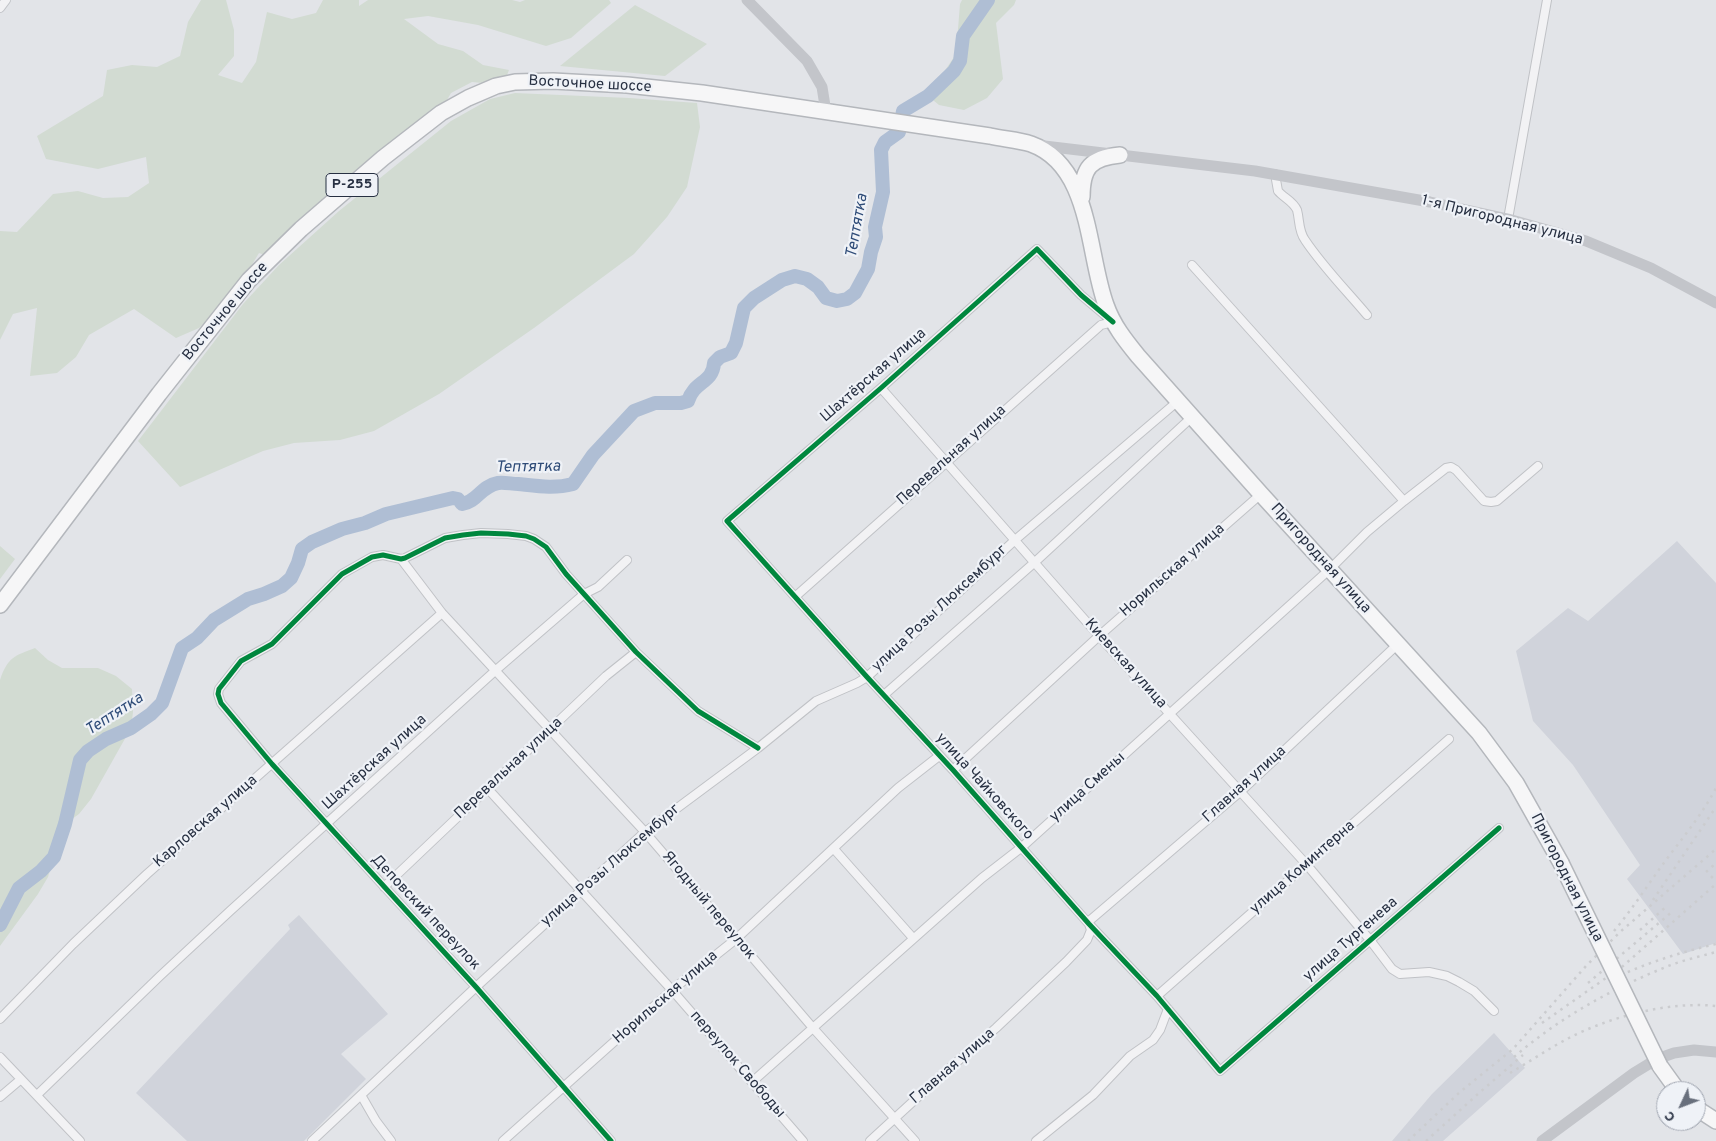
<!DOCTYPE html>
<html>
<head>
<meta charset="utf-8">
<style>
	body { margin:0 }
	#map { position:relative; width:1716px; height:1141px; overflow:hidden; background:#e2e4e8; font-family:Overpass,sans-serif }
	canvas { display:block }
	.north { position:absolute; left:1656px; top:1081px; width:50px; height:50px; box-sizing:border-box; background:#eff2f7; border:1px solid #9fa4af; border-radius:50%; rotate:227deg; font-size:14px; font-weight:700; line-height:20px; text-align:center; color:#273042 }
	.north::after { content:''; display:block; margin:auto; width:18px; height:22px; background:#686f7c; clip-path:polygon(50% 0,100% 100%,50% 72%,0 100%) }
</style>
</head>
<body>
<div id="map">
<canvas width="1716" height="1141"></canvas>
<div class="north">С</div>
</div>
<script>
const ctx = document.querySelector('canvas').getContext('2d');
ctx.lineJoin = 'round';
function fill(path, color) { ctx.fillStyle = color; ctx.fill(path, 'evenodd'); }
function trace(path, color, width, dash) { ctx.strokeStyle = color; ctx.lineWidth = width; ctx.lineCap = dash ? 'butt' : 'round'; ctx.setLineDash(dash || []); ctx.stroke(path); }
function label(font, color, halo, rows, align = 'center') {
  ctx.font = font + ' Overpass,sans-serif'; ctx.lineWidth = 4.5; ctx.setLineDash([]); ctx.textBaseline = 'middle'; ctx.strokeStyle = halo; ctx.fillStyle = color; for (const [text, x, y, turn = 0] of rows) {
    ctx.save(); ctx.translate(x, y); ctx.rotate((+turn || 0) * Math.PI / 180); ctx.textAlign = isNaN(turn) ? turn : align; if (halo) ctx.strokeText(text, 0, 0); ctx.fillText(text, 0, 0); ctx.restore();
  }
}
fill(new Path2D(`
	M1677,541L1716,583V943L1683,954L1627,879L1640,865L1573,765L1533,721L1516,651L1568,608L1588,621Z
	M299,915L388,1014L341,1054L366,1079L304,1141H187L136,1093L290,929L288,925Z
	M1494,1033L1525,1068L1443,1141H1392L1432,1094Z`), '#d0d3db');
fill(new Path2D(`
	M201,0H226L234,30V56L218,75L242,83L256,62L267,12L292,19L316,13L323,0H359V6L368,0H512L520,2L525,0H609L611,3L571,38L546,46L478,25L428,16L404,19L438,44L463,51L483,65L509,70L503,85L472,82L451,93L436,119L273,258L259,253L250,268L255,276L199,328L176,338L134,309L89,335L76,357L57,373L30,376L37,308L13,314L0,340V231L17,232L53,194L78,191L103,198L128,197L149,183L146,157L98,169L46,159L37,136L103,96L107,70L132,65L157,67L180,56L188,22Z
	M962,0H1016L1014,5L996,23L1003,79L987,98L964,110L939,105L928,96L956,54L960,4Z
	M635,5L707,44L665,76L560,66Z
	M515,93L629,98L697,103L700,127L687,187L667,217L634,254L534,328L439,394L374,431L340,440L294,443L263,451L180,487L138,441L243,304L279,265L339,211L451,121L490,99Z
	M0,546L15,559L0,579Z
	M35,648L48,660L62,668H98L116,676L132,689L133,712L131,728L91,799L79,814L65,824L62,842L54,857L48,877L38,894L0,946V680C8,657 14,656 35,648Z`), '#d2dbd2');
trace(new Path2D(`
	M0,925L19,888L41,871L54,857L65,824L80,760L88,751L106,739L131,728L151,714L162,703L182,648L197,638L214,620L248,599L264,594L282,586L291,578L298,563L302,549L312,542L342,529L365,523L386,514L453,498L458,499L462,504C477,502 481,486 498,483C504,482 512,484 518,484C537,486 554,489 573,484L593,455L634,411L655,403H681L688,401C694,381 713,383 714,363L720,357L731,353L736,343L744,308L754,298L782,280L795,276L807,279L818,287L826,298L837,301L847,299L855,293L868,269L871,252L876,237L875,227L883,192L881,150L885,142L899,132L903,111L928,96L954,71L960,61L963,36L988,0`), '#afbed4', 14);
const street = new Path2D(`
	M0,8L6,0
	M1275,174L1278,191C1284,198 1293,201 1297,210C1300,221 1298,230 1305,240C1323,267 1346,290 1367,315
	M1508,219L1547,0
	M1107,317L1081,295L1037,249L881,388L727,521L867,677L953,770L1089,924L1157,996L1220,1071L1499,828
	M881,388L1099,636L1307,865L1370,940L1392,969L1400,974L1429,972L1447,976L1459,982L1474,991L1494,1011
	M1404,501L1446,468L1451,467L1456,470L1484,501L1491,502L1497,501L1538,466
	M401,559L442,613L645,832L813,1028L915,1141
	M796,596L1101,325L1113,322
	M884,695L1035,562L1192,417
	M953,770L1099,636L1261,494
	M488,789L672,990L803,1141
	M834,849L913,938
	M384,887L606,676L636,652
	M1088,922L1240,792L1398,644
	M1157,996L1449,739
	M0,1019L73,944L147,874L442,613
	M0,1057L80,1141
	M752,1082L982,878L1022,847L1330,569L1367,532L1404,501L1192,265
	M37,1095L160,976L230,911L496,670L584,594L598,587L627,560
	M361,1095L376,1121L391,1141
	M0,1097L20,1080
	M312,1141L476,987L645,832L758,748L816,701L857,683L867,677L1015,540L1178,401
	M503,1141L672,990L736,939L898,788L939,756
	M611,1141L476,987L272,764L221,703L218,694L219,689L241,661L272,644L342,574L372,557L383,555L401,559L405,558L445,538L463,535L481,533L508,534L526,536L534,539L546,547L566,574L636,652L698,711L758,748
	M870,1141L943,1074L996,1028L1066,962L1087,940L1091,930L1089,924
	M1036,1141L1093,1095L1130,1056L1153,1040L1160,1030L1168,1009`);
const highway = new Path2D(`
	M1082,197C1082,167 1091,158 1120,155
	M0,605L159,394L249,280L301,229L383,158L441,113L468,98L496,86L515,82L553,81L627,85L702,93L990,136C1003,139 1019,140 1031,144C1092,166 1087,254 1106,305C1113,325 1125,340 1138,356L1261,494L1479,733L1516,783L1561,863
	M1660,1066L1678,1091
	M1696,1108L1716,1121`);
trace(street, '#c0c2c6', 10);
trace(highway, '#b4b7bc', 18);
trace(street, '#f2f2f4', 8);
trace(new Path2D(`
	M747,0L807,61L822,87L826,112
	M1036,145L1255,171L1430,202L1508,219L1586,241L1651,268L1716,303
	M1542,1141L1634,1073L1657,1059L1674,1053L1694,1050L1716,1052`), '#c3c5ca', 11);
trace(highway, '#f6f6f7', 15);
trace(new Path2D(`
	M1706,872L1716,863
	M1711,878L1716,873
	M1653,900L1716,807
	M1640,930L1668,905
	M1614,931C1635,906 1652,878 1672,852C1688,831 1704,811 1716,788
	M1614,978C1647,963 1681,952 1716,944
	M1588,983L1673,911
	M1542,1023L1623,966L1716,884
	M1514,1057C1558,1019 1608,991 1661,969C1679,961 1698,957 1716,952
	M1510,1073C1529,1062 1548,1049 1567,1039C1609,1017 1668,1001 1716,1006
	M1408,1141L1460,1092L1513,1049L1586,966L1620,932L1716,849
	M1426,1141L1479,1093L1523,1055`), '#cbcccf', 2.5, [2.5, 5]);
const highwayBridge = new Path2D(`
	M1561,863L1660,1066`);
trace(highwayBridge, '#b4b7bc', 18, []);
trace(highwayBridge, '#f6f6f7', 15);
trace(new Path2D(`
	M1113,322L1081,295L1037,249L881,388L727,521L867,677L953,770L1089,924L1157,996L1220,1071L1499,828
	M611,1141L476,987L272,764L221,703L218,694L219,689L241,661L272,644L342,574L372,557L383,555L401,559L405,558L445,538L463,535L481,533L508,534L526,536L534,539L546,547L566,574L636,652L698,711L758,748`), '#00873e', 5);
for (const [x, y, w] of [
	[352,185,52]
]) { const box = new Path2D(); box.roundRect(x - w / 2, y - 11.5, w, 23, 4); ctx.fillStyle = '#eff2f7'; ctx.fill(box); trace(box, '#273042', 1); }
label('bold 14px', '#273042', null, [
	["Р-255",352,185]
]);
label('15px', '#273042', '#eff2f7', [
	["Восточное шоссе",590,85,3],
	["1-я Пригородная улица",1502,221,14],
	["Восточное шоссе",226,312,-50],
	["Шахтёрская улица",874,376,-41],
	["Перевальная улица",952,456,-42],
	["Пригородная улица",1320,559,48],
	["Норильская улица",1173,571,-41],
	["улица Розы Люксембург",940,609,-43],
	["Киевская улица",1125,664,48],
	["Шахтёрская улица",375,763,-42],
	["Перевальная улица",509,769,-43],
	["Главная улица",1245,785,-42],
	["улица Чайковского",984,787,48],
	["улица Смены",1088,788,-42],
	["Карловская улица",206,822,-41],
	["улица Розы Люксембург",611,866,-41],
	["улица Коминтерна",1303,868,-41],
	["Пригородная улица",1566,878,63],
	["Ягодный переулок",708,906,50],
	["Деповский переулок",425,913,47],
	["улица Тургенева",1351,940,-41],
	["Норильская улица",666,998,-41],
	["переулок Свободы",737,1065,49],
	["Главная улица",953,1067,-41]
]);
label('italic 16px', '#2f4c78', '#eff2f7', [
	["Тептятка",858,226,-80],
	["Тептятка",528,468,-1],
	["Тептятка",115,715,-33]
]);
</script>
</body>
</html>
